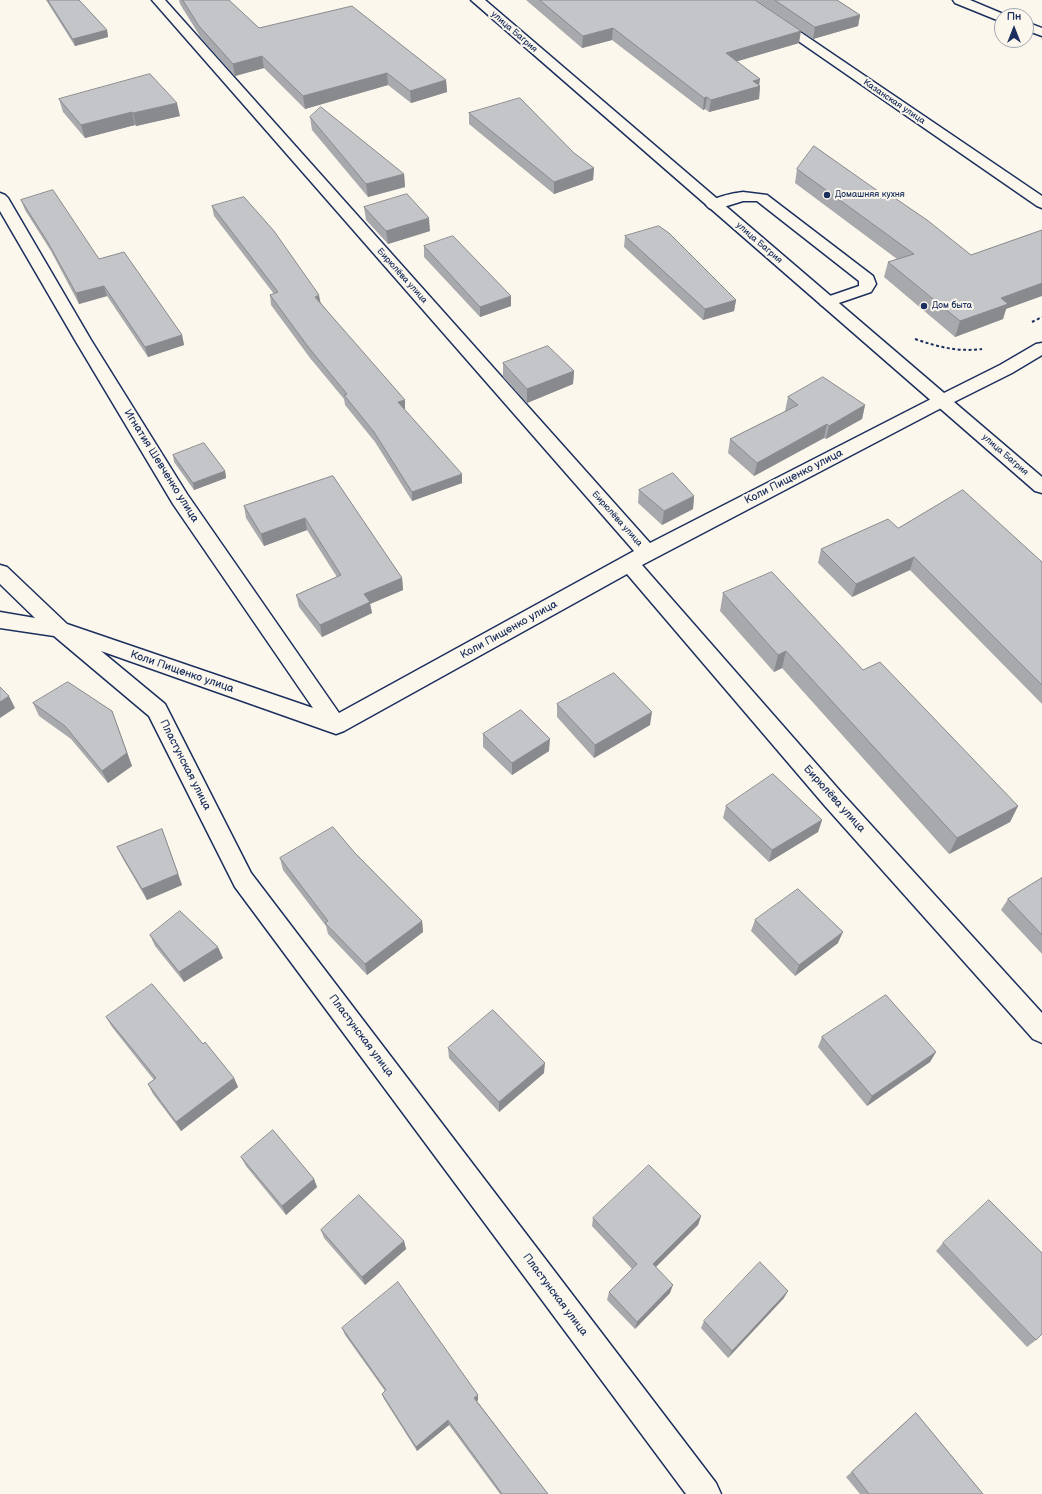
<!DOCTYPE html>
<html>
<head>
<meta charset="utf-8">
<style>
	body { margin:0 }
	#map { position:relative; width:1042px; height:1494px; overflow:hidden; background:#fbf7ec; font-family:"Balsamiq Sans",sans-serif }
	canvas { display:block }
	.north { position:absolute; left:994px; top:8px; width:40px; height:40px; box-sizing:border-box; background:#fbf7ec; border:1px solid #a1a7b3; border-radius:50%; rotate:0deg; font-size:11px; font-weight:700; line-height:16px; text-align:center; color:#1b2f5e }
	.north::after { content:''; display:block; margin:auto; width:14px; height:18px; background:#1b2f5e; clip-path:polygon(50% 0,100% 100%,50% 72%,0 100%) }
</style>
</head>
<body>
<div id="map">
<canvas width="1042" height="1494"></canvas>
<div class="north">Пн</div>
</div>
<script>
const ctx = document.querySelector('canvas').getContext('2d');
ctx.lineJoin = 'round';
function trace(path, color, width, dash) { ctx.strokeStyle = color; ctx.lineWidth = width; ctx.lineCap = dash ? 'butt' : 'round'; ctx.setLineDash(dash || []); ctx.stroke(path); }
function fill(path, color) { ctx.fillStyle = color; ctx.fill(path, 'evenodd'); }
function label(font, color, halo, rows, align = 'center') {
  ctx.font = font + ' "Balsamiq Sans",sans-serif'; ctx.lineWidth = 4; ctx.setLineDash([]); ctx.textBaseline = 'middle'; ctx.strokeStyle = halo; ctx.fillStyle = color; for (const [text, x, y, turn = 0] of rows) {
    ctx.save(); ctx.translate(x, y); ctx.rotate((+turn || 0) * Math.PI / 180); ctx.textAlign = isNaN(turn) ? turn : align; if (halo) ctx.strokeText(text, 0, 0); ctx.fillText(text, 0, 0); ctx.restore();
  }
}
const minor = new Path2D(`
	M152,0H165L650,543L935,397L941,395L947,397L950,401L947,405L642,565L841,792L1042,1013V1043L1033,1039L825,806L627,574L344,731L336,734L101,651L165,704L251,873L716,1483L721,1494H686L235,887L149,716L54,636L0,628V612L35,618L0,584V565L7,567L67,624L313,708L173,504L75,340L0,211V193L5,195L8,198L91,340L187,494L339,713L634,551Z
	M739,0H753L1042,196V208L1037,206Z
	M953,0H970L1008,16H1002V21L997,20L955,3Z
	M1026,22L1042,28V36L1026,30Z
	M743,192L767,195L873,276L876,284L871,292L833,305L827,307L821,305L819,302L821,299L859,286V281L757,201H743L714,210L709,208L706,205C712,197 734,193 743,192Z`);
const major = new Path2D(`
	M471,0H485L944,393L1000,365L1036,344L1042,343V355L1012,373L954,402L1042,477V493L1035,491Z`);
trace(minor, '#1b2f5e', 3);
trace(major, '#1b2f5e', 3);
trace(new Path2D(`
	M1032,322L1042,317
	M915,339C938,347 958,352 982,349`), '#1b2f5e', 2, [3, 2.5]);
fill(minor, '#fbf7ec');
fill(major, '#fbf7ec');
fill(new Path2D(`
	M46,0H79L107,30L108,37L75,46Z
	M179,0H229L259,28L446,80L447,92L411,103L388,85L305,109L264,68L235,76L201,38L180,4Z
	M526,0H755L799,43L737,61L760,86L759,99L709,112L705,109L703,110L612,40L582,48Z
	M756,0H837L860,15L858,26L813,39Z
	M59,99L180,116L136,126L135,125L85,138L63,112Z
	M469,113L574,153L594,168L593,180L554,194L469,124Z
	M310,117L404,174L405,187L368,197L312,130Z
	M797,169L1006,309L1003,319L955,337L884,277L888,262L897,259L795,183Z
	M21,200L99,259L182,335L184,345L148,357L107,296L79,304L51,251L25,210Z
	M212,206L321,303L405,410L462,483L412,501L375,442L345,405L344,399L310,358L271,305L270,295L274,294L214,216Z
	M364,207L430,231L388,244L366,220Z
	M625,236L736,300L734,311L703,320L624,247Z
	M424,246L511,296V306L480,317L424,257Z
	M503,363L574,371L573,384L527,403L503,377Z
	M788,397L865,405L862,419L826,439L824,438L754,476L728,453L730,439L786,411H785Z
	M173,455L225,471L226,478L194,490L174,462Z
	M333,476L402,578L403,590L370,604L372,613L322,637L299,607L296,595L337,577L307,530L264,546L246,518L244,506Z
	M639,490L694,496L693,509L662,525L638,503Z
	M898,528L1042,562V704L910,570L852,597L818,563L821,549Z
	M723,593L1018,806L1010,822L949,854L782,668L774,672L720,611Z
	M33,703L112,711L132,766L108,783L71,739L39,716Z
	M557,704L650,725L594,758L557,717Z
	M483,734L549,751L512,775L483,747Z
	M726,806L822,820L818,832L769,862L723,818Z
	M162,829L182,885L147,900L123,859L117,847Z
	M354,852L422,921L423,932L367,975L328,934L326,926L283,870L280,858Z
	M1042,878V954L1001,910L1008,899Z
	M755,920L838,943L795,976L751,931Z
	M150,935L223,958L184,982L155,946Z
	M106,1017L234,1078L238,1087L181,1131L153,1094L148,1084L154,1080L112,1027Z
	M822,1037L936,1052L930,1062L867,1106L818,1047Z
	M448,1048L544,1073L499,1112L449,1058Z
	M241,1157L314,1179L317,1187L286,1215L246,1166Z
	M701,1216L698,1225L655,1267L670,1293L635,1329L607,1300L609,1292L632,1269L592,1226L593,1218Z
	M321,1230L404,1241L406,1249L365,1285L324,1238Z
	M943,1243L1036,1340L1027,1347L936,1251Z
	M784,1298L728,1358L701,1328L704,1321Z
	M342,1328L478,1400L477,1401L548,1494H500L449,1425L417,1451L384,1399L382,1394L385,1391L345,1335Z
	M916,1413L983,1494H860L846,1477L909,1419Z`), '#a8a9ad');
fill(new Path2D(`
	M860,15L858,26L813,39L815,27Z
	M613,28L612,40L582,48L583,36Z
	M107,30L108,37L75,46L73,39Z
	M801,31L799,43L725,65L726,53Z
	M262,56L264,68L235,76L233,64Z
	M387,73L388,85L305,109L303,96Z
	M760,79L759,87L760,86L759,99L709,112L711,100L753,81Z
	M446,80L447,92L411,103L410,91Z
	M707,97L705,109L703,110L704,98Z
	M177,103L180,116L136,126L133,113Z
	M132,112L135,125L85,138L81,125Z
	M594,168L593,180L554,194V182Z
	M404,174L405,187L368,197L366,184Z
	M429,218L430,231L388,244L386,231Z
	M1042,283V296L1006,309L1003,319L955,337L960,321L1001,298Z
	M104,286L107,296L79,304L76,293Z
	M319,295L321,305L315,297Z
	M511,296V306L480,317V307Z
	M736,300L734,311L703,320L705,309Z
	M182,335L184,345L148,357L145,347Z
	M574,371L573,384L527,403V389Z
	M405,400V410L399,412L398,402Z
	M865,405L862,419L826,439L829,426Z
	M827,424L824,438L754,476L757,463Z
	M225,471L226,478L194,490L193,483Z
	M462,474V483L412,501V492Z
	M694,496L693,509L662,525L664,511Z
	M305,518L307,530L264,546L261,534Z
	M914,557L910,570L852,597L856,584Z
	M402,578L403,590L370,604L372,613L322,637L320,625L364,594Z
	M786,651L782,668L774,672L778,655Z
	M9,696L15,708L0,718V702Z
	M112,711L132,766L108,783L102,771Z
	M652,712L650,725L594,758L595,745Z
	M550,739L549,751L512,775V763Z
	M1018,806L1010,822L949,854L957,838Z
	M822,820L818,832L769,862L772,850Z
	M162,829L182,885L147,900L142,889Z
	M422,921L423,932L367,975L365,964Z
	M843,932L838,943L795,976L799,965Z
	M218,947L223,958L184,982L179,972Z
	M936,1052L930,1062L867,1106L872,1096Z
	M545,1063L544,1073L499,1112V1102Z
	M234,1078L238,1087L181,1131L176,1122Z
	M314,1179L317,1187L286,1215L282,1206Z
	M701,1216L698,1225L651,1272L653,1264Z
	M404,1241L406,1249L365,1285L362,1277Z
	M673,1285L670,1293L635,1329L637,1322Z
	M788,1291L784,1298L728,1358L732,1351Z
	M478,1395V1400L475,1403L474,1398Z
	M448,1420L449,1425L417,1451L416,1447Z`), '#888a8d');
const building = new Path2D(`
	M48,0H79L107,30L73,39Z
	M183,0H229L259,28L352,6L446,80L410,91L387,73L303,96L262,56L233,64L199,26Z
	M540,0H755L801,31L726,53L760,79L753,81L760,86L711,100L707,97L704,98L613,28L583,36Z
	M775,0H837L860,15L815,27Z
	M150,74L177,103L133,113L132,112L81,125L59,99Z
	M520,98L574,153L594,168L554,182L469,113Z
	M321,107L404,174L366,184L310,117Z
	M814,146L885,196L889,194L927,220L971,255L1042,230V283L1001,298L1008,304L960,321L888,262L914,254L797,169Z
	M53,190L99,259L124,252L182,335L145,347L104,286L76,293L47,241L21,200Z
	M407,194L429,218L386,231L364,207Z
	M244,197L274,231L319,295L315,297L405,400L398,402L462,474L412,492L374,432L344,395L347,394L309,348L270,295L278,292L212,206Z
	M659,226L669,233L736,300L705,309L625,236Z
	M453,236L511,296L480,307L424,246Z
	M548,346L574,371L527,389L503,363Z
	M823,377L865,405L829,426L827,424L757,463L730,439L798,405L788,397Z
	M204,443L225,471L193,483L173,455Z
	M673,473L694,496L664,511L639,490Z
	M333,476L402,578L364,594L370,602L320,625L296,595L341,575L305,518L261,534L244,506Z
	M963,490L1042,562V685L914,557L856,584L821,549L888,519L898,528Z
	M772,572L863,670L880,662L1018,806L957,838L786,651L778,655L723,593Z
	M614,673L652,712L595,745L557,704Z
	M68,682L112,711L127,753L102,771L65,726L33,703Z
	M0,687L9,696L0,702Z
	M521,710L550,739L512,763L483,734Z
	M773,774L822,820L772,850L726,806Z
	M333,827L354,852L422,921L365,964L325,923L328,921L280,858Z
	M162,829L178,874L142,889L117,847Z
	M1042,878V935L1008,899Z
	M798,889L843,932L799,965L755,920Z
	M180,911L218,947L179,972L150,935Z
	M152,984L203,1044L205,1042L234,1078L176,1122L148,1084L156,1078L106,1017Z
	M886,995L936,1052L872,1096L822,1037Z
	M493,1010L545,1063L499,1102L448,1048Z
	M273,1130L314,1179L282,1206L241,1157Z
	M649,1165L701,1216L653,1264L673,1285L637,1322L609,1292L637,1264L593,1218Z
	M359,1195L404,1241L362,1277L321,1230Z
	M989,1200L1042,1253V1334L1036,1340L943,1243Z
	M760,1262L788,1291L732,1351L704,1321Z
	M398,1282L478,1395L474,1398L548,1494H502L448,1420L416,1447L382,1394L386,1390L342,1328Z
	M916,1413L983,1494H869L852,1472Z`);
fill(building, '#c3c5c9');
trace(building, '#888a8d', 1);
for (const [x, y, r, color] of [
	[827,195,4,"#1b2f5e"],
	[924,306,4,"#1b2f5e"]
]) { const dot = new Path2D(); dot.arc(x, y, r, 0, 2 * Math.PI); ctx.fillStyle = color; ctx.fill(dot); trace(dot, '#fbf7ec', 1.5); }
label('9px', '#1b2f5e', '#fbf7ec', [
	["улица Багрия",514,32,41],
	["Казанская улица",894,102,34],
	["улица Багрия",759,243,41],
	["Бирюлёва улица",402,276,48],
	["улица Багрия",1005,455,41],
	["Бирюлёва улица",617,519,48]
]);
label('9px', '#1b2f5e', '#fbf7ec', [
	["Домашняя кухня",835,195],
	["Дом быта",932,306]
], 'left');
label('11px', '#1b2f5e', '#fbf7ec', [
	["Игнатия Шевченко улица",161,466,58],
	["Коли Пищенко улица",794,477,-27],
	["Коли Пищенко улица",509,630,-29],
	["Коли Пищенко улица",182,672,19],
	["Пластунская улица",185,765,63],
	["Бирюлёва улица",834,799,48],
	["Пластунская улица",361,1036,53],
	["Пластунская улица",555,1295,53]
]);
</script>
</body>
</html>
